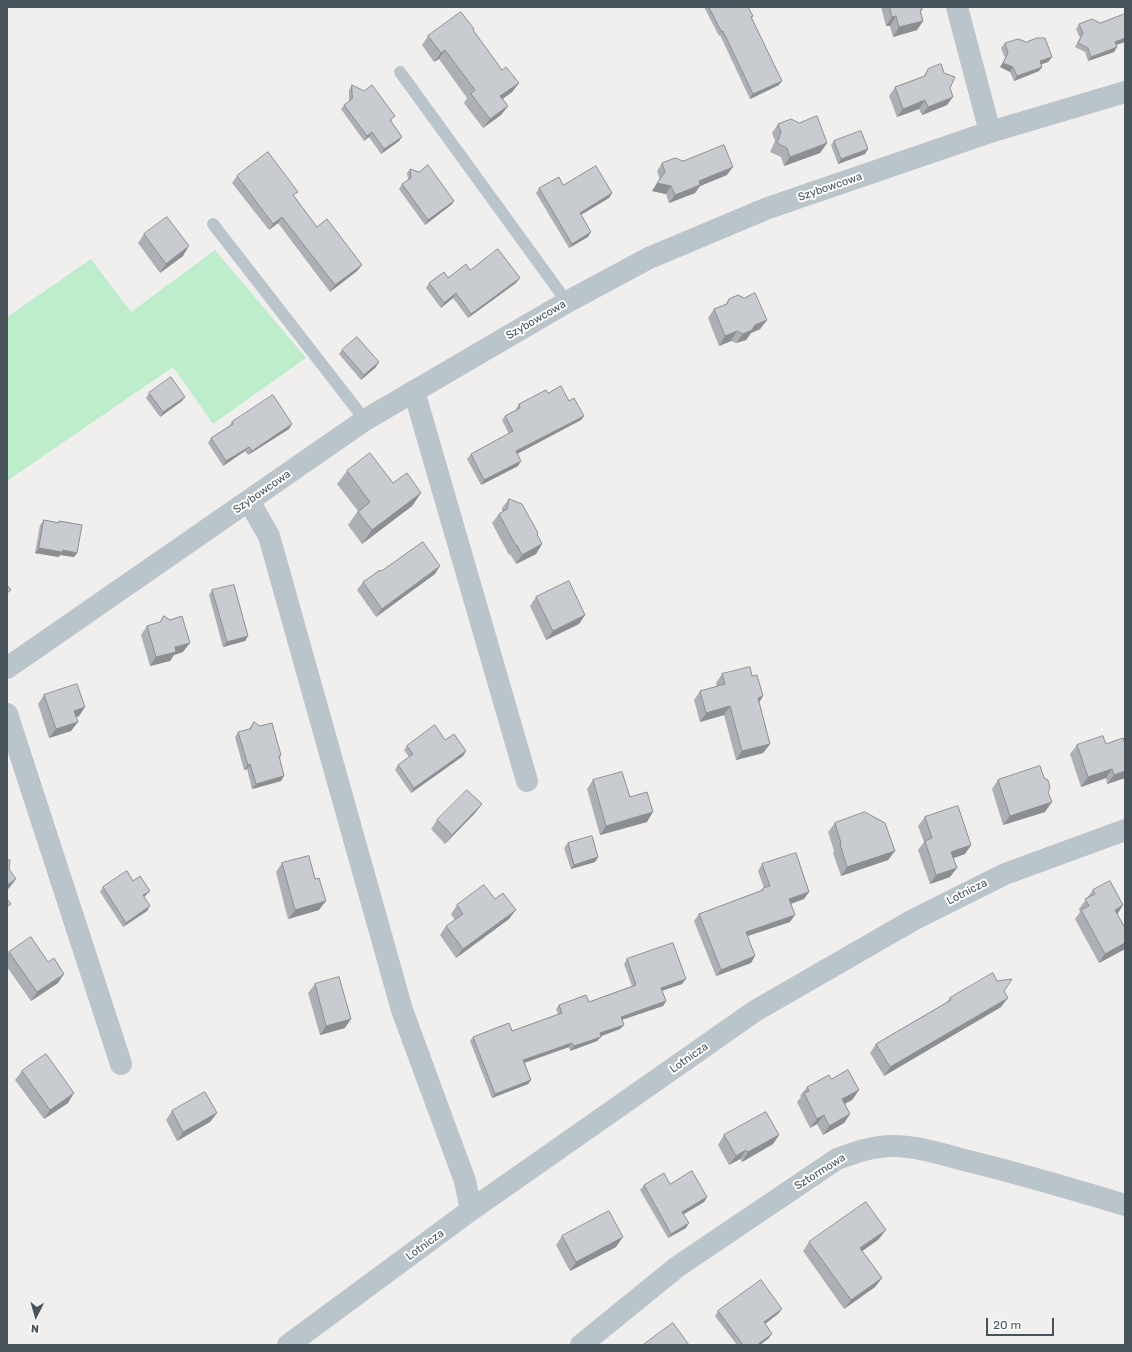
<!DOCTYPE html>
<html>
<head>
<meta charset="utf-8">
<style>
	body { margin:0 }
	#map { position:relative; width:1132px; height:1352px; overflow:hidden; background:#f1eeee; font-family:Rubik,sans-serif }
	canvas { display:block }
	.frame { position:absolute; inset:0; border:8px solid #47535b; pointer-events:none }
	.north { position:absolute; left:16px; top:1296px; width:40px; height:40px; -webkit-text-stroke:3px #fff; paint-order:stroke; rotate:185deg; font-size:11px; font-weight:700; line-height:16px; text-align:center; color:#47535b }
	.north::after { content:''; display:block; margin:auto; width:14px; height:18px; background:#47535b; clip-path:polygon(50% 0,100% 100%,50% 72%,0 100%) }
	.scale { position:absolute; left:986px; top:1318px; width:68px; height:18px; box-sizing:border-box; border:2px solid #47535b; border-top:0; padding-left:5px; font-size:12px; line-height:14px; white-space:nowrap; color:#47535b; -webkit-text-stroke:3px #fff; paint-order:stroke }
</style>
</head>
<body>
<div id="map">
<canvas width="1132" height="1352"></canvas>
<div class="frame"></div>
<div class="north">N</div>
<div class="scale">20 m</div>
</div>
<script>
const ctx = document.querySelector('canvas').getContext('2d');
ctx.lineJoin = 'round';
function fill(path, color) { ctx.fillStyle = color; ctx.fill(path, 'evenodd'); }
function trace(path, color, width, dash) { ctx.strokeStyle = color; ctx.lineWidth = width; ctx.lineCap = dash ? 'butt' : 'round'; ctx.setLineDash(dash || []); ctx.stroke(path); }
function label(font, color, halo, rows, align = 'center') {
  ctx.font = font + ' Rubik,sans-serif'; ctx.lineWidth = 4; ctx.setLineDash([]); ctx.textBaseline = 'middle'; ctx.strokeStyle = halo; ctx.fillStyle = color; for (const [text, x, y, turn = 0] of rows) {
    ctx.save(); ctx.translate(x, y); ctx.rotate((+turn || 0) * Math.PI / 180); ctx.textAlign = isNaN(turn) ? turn : align; if (halo) ctx.strokeText(text, 0, 0); ctx.fillText(text, 0, 0); ctx.restore();
  }
}
fill(new Path2D(`
	M215,250L306,358L213,424L173,367L7,481V317L91,259L131,312Z`), '#beedcc');
trace(new Path2D(`
	M400,72L567,302
	M213,224L365,420`), '#bac4cb', 12);
trace(new Path2D(`
	M957,7L990,132
	M414,391L527,781
	M249,501L269,536L402,1010L465,1181L471,1210
	M7,668L365,420L567,302L649,258L768,208L990,132L1125,92
	M7,714L121,1064
	M288,1345L471,1210L755,1011L913,920L1005,874L1125,830
	M581,1345L677,1267L837,1159C856,1152 873,1146 893,1146C916,1146 942,1154 964,1160C1018,1173 1072,1189 1125,1205`), '#bac4cb', 22);
fill(new Path2D(`
	M704,7H748L753,16L752,18L779,85L750,99L720,35L719,36Z
	M881,7H922L921,12L923,21L917,30L893,37L890,26H886Z
	M1125,14V42L1116,45L1117,47L1114,52L1088,61L1085,52L1075,47L1080,38L1076,29L1079,24L1100,23Z
	M474,29L473,30L502,70L519,83L512,92L503,99L508,106L501,115L483,128L464,103L467,98L439,59L434,62L422,45L428,36Z
	M1005,43L1052,57L1048,62L1041,64L1042,67L1039,71L1014,81L1010,72L1000,67L1005,58L1001,48Z
	M928,69L950,88L947,105L922,115L919,109L897,117L889,96L895,87L923,77Z
	M352,85L392,120L391,121L402,137L399,141L381,154L369,137L364,141L341,109L344,105L349,101V90Z
	M778,124L827,143L820,153L784,166L781,157L770,152L775,141L772,133Z
	M834,141L868,149L865,154L838,164L831,145Z
	M662,163L727,175L700,186L695,193L669,203L666,194L652,191L660,180L657,171Z
	M410,169L419,172L454,201L451,205L425,225L399,189L402,184L408,180L407,173Z
	M237,176L294,196L317,227L362,265L357,271L330,292L278,223L269,230L232,183Z
	M563,185L612,193L609,198L581,215L588,237L569,248L536,193L539,188Z
	M144,234L183,256L160,273L138,243Z
	M470,270L516,283L468,318L453,298L441,308L426,288L429,283Z
	M729,299L767,320L760,329L751,333L746,340L736,343L731,341L719,346L708,318L714,309L725,305Z
	M342,350L376,367L361,380L339,354Z
	M149,393L182,401L160,417L146,398Z
	M548,393L569,401L584,416L581,420L517,454L518,466L481,485L467,459L471,454L509,434L502,420L505,416L516,410V409L519,404Z
	M232,422L289,429L248,455L245,451L223,466L208,443L211,438L229,426Z
	M347,471L393,483L421,493L412,506L362,544L348,525L358,511L337,484Z
	M509,499L538,533L537,535L542,544L536,554L516,564L510,554L509,555L492,523L499,514L502,512V508Z
	M44,520L58,523L59,521L77,553L74,557L60,555L59,557L35,553L40,525Z
	M381,571L435,574L376,617L357,590L363,582Z
	M212,590L248,636L245,641L223,647L209,595Z
	M536,597L585,615L579,624L546,640L530,606Z
	M164,616L183,652L174,655L170,661L150,666L141,635L147,626L159,623Z
	M722,674L752,676L763,696L759,702L770,744L763,753L736,760L724,715L700,722L694,700L700,691L717,687L716,683Z
	M44,695L85,707L79,716L76,717L71,731L49,738L38,704Z
	M254,722L281,755L280,758L281,781L252,789L247,769L244,770L235,737L238,732L249,729Z
	M445,740L466,751L463,756L411,793L395,770L398,765L409,757L404,750L407,746Z
	M1106,744L1125,778L1107,784L1106,778L1081,787L1070,754L1077,745Z
	M593,780L630,797L647,822L600,835L587,789Z
	M998,780L1048,792L1045,812L1003,825L992,789Z
	M482,804L475,813L445,844L431,829L437,820Z
	M925,817L971,845L965,854L954,858L950,877L930,884L918,850L924,842L918,826Z
	M835,823L895,851L888,860L841,876L833,853L834,851L828,832Z
	M568,843L598,857L595,862L571,869L564,848Z
	M282,863L315,879L319,910L288,919L276,872Z
	M762,864L804,899L791,904L790,922L748,936L751,963L716,976L694,921L699,914L761,891L763,888H764L758,871Z
	M133,881L146,895L144,897L147,911L123,927L100,892L103,887Z
	M1093,890L1117,914L1125,928V949L1099,963L1075,919L1080,912L1079,909Z
	M457,905L509,919L456,958L440,935L446,926L455,920L451,914Z
	M9,952L48,962L58,983L31,1001L7,967V955Z
	M627,959L682,984L662,991L666,1001L663,1006L622,1020L624,1025L620,1029L601,1036L597,1041L570,1051L569,1047L525,1063L531,1080L528,1084L492,1098L470,1041L473,1037L512,1031L558,1014L556,1009L559,1005L589,1002L632,986L624,964Z
	M315,984L345,1028L320,1035L308,993Z
	M1004,991L1001,1007L884,1076L870,1053L876,1044L947,1002L950,998Z
	M22,1071L68,1103L44,1119L15,1080Z
	M831,1079L859,1090L852,1100L845,1104L850,1114L844,1123L823,1135L817,1124L810,1128L797,1102L801,1097L800,1096L807,1087Z
	M172,1111L217,1113L210,1122L177,1141L166,1120Z
	M724,1135H779L773,1144L742,1162L740,1159L729,1165L718,1145Z
	M670,1184L707,1197L704,1202L684,1214L686,1228L668,1238L640,1190L644,1185Z
	M562,1236L616,1247L570,1271L556,1245Z
	M879,1239L862,1251L882,1278L875,1287L844,1309L803,1251L809,1242Z
	M718,1311L779,1313L765,1324L769,1338L760,1345H737L715,1316Z`), '#acafb4');
fill(new Path2D(`
	M896,16L890,26H886L892,17Z
	M923,21L917,30L893,37L899,27Z
	M1125,38V42L1112,46L1115,42Z
	M1117,47L1114,52L1088,61L1091,57Z
	M445,50L439,59L434,62L441,53Z
	M1052,57L1048,62L1037,66L1040,61Z
	M1003,63L1013,67L1010,72L1000,67Z
	M1042,67L1039,71L1014,81L1017,76Z
	M782,81L779,85L750,99L753,94Z
	M519,83L512,92L494,105L500,96Z
	M953,97L947,105L922,115L928,107Z
	M925,100L919,109L897,117L903,109Z
	M508,106L501,115L483,128L490,119Z
	M372,132L369,137L364,141L367,136Z
	M402,137L399,141L381,154L384,149Z
	M827,143L820,153L784,166L790,157Z
	M868,149L865,154L838,164L841,159Z
	M733,167L727,175L700,186L695,193L669,203L675,195L699,181Z
	M657,183L671,186L666,194L652,191Z
	M612,193L609,198L577,217L580,213Z
	M454,201L451,205L425,225L428,220Z
	M282,217L278,223L269,230L273,224Z
	M591,232L588,237L569,248L572,244Z
	M189,246L183,256L160,273L166,264Z
	M362,265L357,271L330,292L335,285Z
	M520,278L516,283L468,318L471,314Z
	M456,293L453,298L441,308L444,303Z
	M767,320L760,329L751,333L746,340L736,343L743,334L755,325Z
	M737,331L731,341L719,346L725,336Z
	M379,362L376,367L361,380L364,375Z
	M185,397L182,401L160,417L163,412Z
	M584,416L581,420L513,456L516,451Z
	M292,424L289,429L248,455L252,451Z
	M249,447L245,451L223,466L226,461Z
	M521,461L518,466L481,485L484,480Z
	M421,493L412,506L362,544L372,530Z
	M542,544L536,554L516,564L522,555Z
	M39,548L63,550L77,553L74,557L60,555L59,557L35,553Z
	M440,566L435,574L376,617L382,609Z
	M585,615L579,624L546,640L553,631Z
	M248,636L245,641L223,647L227,642Z
	M190,643L183,652L174,655L170,661L150,666L156,657L175,647Z
	M763,696L757,706L758,698Z
	M730,706L724,715L700,722L706,713Z
	M85,707L79,716L68,720L74,711Z
	M78,722L71,731L49,738L56,729Z
	M770,744L763,753L736,760L742,751Z
	M466,751L463,756L411,793L414,788Z
	M250,764L247,769L244,770L248,765Z
	M1112,769L1106,778L1081,787L1088,777Z
	M1125,771V778L1107,784L1114,775Z
	M284,776L281,781L252,789L256,784Z
	M1052,802L1045,812L1003,825L1010,816Z
	M482,804L475,813L445,844L452,835Z
	M653,812L647,822L600,835L606,826Z
	M971,845L965,854L945,861L951,852Z
	M895,851L888,860L841,876L847,867Z
	M598,857L595,862L571,869L574,865Z
	M957,868L950,877L930,884L936,875Z
	M16,879L10,887L7,890V885Z
	M150,891L146,895L140,900L143,895Z
	M809,892L804,899L784,906L789,899Z
	M326,901L319,910L288,919L295,910Z
	M1123,905L1117,915L1115,910Z
	M150,906L147,911L123,927L126,923Z
	M516,910L509,919L456,958L463,949Z
	M795,915L790,922L741,938L746,932Z
	M1125,943V949L1099,963L1105,954Z
	M755,956L751,963L716,976L721,970Z
	M64,974L58,983L31,1001L37,992Z
	M686,979L682,984L658,992L661,988Z
	M1008,998L1001,1007L884,1076L890,1067Z
	M666,1001L663,1006L618,1021L621,1017Z
	M351,1019L345,1028L320,1035L326,1026Z
	M624,1025L620,1029L596,1038L600,1033Z
	M601,1037L597,1041L570,1051L574,1046Z
	M572,1043L569,1047L520,1064L523,1060Z
	M531,1080L528,1084L492,1098L495,1094Z
	M859,1090L852,1100L836,1108L842,1099Z
	M74,1093L68,1103L44,1119L50,1110Z
	M217,1113L210,1122L177,1141L183,1132Z
	M850,1114L844,1123L823,1135L829,1126Z
	M824,1115L817,1124L810,1128L817,1119Z
	M779,1135L773,1144L742,1162L748,1152Z
	M746,1150L740,1159L729,1165L736,1156Z
	M707,1197L704,1202L679,1217L682,1212Z
	M689,1223L686,1228L668,1238L671,1234Z
	M886,1230L879,1239L854,1257L860,1248Z
	M623,1237L616,1247L570,1271L576,1262Z
	M882,1278L875,1287L844,1309L851,1300Z
	M782,1309L779,1313L761,1327L764,1322Z
	M772,1334L769,1338L760,1345H757Z`), '#8c8f92');
const building = new Path2D(`
	M709,7H748L753,16L751,17L782,81L753,94L723,31L722,32Z
	M890,7H922V10H920L923,21L899,27L896,16L892,17Z
	M461,12L474,29L473,30L502,70L506,67L519,83L500,96L508,106L490,119L471,94L475,90L445,50L441,53L428,36Z
	M1125,14V38L1115,42L1117,47L1091,57L1088,48L1078,43L1083,33L1079,24L1092,19L1100,23Z
	M1037,38H1045L1052,57L1040,61L1042,67L1017,76L1013,67L1003,63L1008,53L1005,43L1018,39L1026,42Z
	M941,64L944,73L955,77L950,88L953,97L928,107L925,100L903,109L895,87L925,76L928,69Z
	M352,85L364,91L372,85L395,116L390,120L402,137L384,149L372,132L367,136L344,105L352,99Z
	M817,116L827,143L790,157L787,148L777,143L781,132L778,124L791,119L799,123Z
	M861,131L868,149L841,159L834,141Z
	M724,145L733,167L699,181L700,185L675,195L671,186L657,183L665,172L662,163L675,158L683,161Z
	M268,152L298,192L293,195L317,227L327,219L362,265L335,285L282,217L273,224L237,176Z
	M428,165L454,201L428,220L402,184L411,178L410,169L419,172Z
	M596,166L612,193L580,213L591,232L572,244L539,188L559,177L563,185Z
	M167,217L189,246L166,264L144,234Z
	M498,249L520,278L471,314L456,293L444,303L429,283L444,272L448,278L466,264L470,270Z
	M755,293L767,320L755,325L752,330L743,334L737,331L725,336L714,309L727,304L729,299L738,295L744,298Z
	M357,337L379,362L364,375L342,350Z
	M171,377L185,397L163,412L149,393Z
	M561,386L569,401L574,398L584,416L516,451L521,461L484,480L471,454L513,431L505,416L520,408L519,404L546,390L548,393Z
	M273,395L292,424L252,451L249,447L226,461L211,438L233,424L232,422Z
	M370,453L393,483L407,473L421,493L372,530L358,512L370,502L347,471Z
	M509,499L522,504L538,533L537,534L542,544L522,555L517,545L516,546L499,514L507,509Z
	M44,520L59,523V521L82,525L77,553L63,550L62,552L39,548Z
	M423,542L440,566L382,609L363,582L380,570L381,571Z
	M569,581L585,615L553,631L536,597Z
	M7,585L11,590L7,593Z
	M234,585L248,636L227,642L212,590Z
	M164,616L170,620L182,616L190,643L175,647L176,652L156,657L147,626L160,622Z
	M750,667L752,676L757,675L763,696L758,698L770,744L742,751L730,706L706,713L700,691L725,684L722,674Z
	M77,684L85,707L74,711L78,722L56,729L44,695Z
	M254,722L260,726L272,723L281,755L279,756L284,776L256,784L250,764L248,765L238,732L250,729Z
	M435,725L445,740L454,734L466,751L414,788L398,765L413,754L407,746Z
	M1103,736L1106,744L1123,738L1125,744V771L1114,775L1112,769L1088,777L1077,745Z
	M1040,766L1044,778L1048,780L1050,788L1048,792L1052,802L1010,816L998,780Z
	M622,772L630,797L647,792L653,812L606,826L593,780Z
	M467,790L482,804L452,835L437,820Z
	M958,806L971,845L951,852L957,868L936,875L925,841L932,838L925,817Z
	M865,812L885,823L895,851L847,867L840,844L841,843L835,823Z
	M592,836L598,857L574,865L568,843Z
	M796,853L809,892L789,899L795,915L746,932L755,956L721,970L699,914L763,890V888L770,886L762,864Z
	M309,856L315,879L319,878L326,901L295,910L282,863Z
	M7,860H10L9,869L16,879L7,885Z
	M127,871L133,881L140,876L150,891L143,895L150,906L126,923L103,887Z
	M1110,881L1123,905L1115,910L1125,928V943L1105,954L1081,910L1089,906L1085,899L1095,894L1093,890Z
	M484,885L495,899L503,893L516,910L463,949L446,926L463,914L457,905Z
	M7,899L11,904L7,907Z
	M31,937L48,962L54,958L64,974L37,992L9,952Z
	M673,943L686,979L661,988L666,1001L621,1017L624,1025L600,1033L601,1037L574,1046L572,1043L523,1060L531,1080L495,1094L473,1037L509,1023L512,1031L562,1013L559,1005L586,995L589,1002L636,985L627,959Z
	M993,973L997,981L1012,979L1004,991L1008,998L890,1067L876,1044L951,1000L950,998Z
	M339,977L351,1019L326,1026L315,984Z
	M46,1054L74,1093L50,1110L22,1071Z
	M848,1070L859,1090L842,1099L850,1114L829,1126L824,1115L817,1119L804,1093L809,1091L807,1087L829,1075L831,1079Z
	M205,1092L217,1113L183,1132L172,1111Z
	M766,1112L779,1135L748,1152L746,1150L736,1156L724,1135Z
	M692,1171L707,1197L682,1212L689,1223L671,1234L644,1185L664,1173L670,1184Z
	M866,1202L886,1230L860,1248L882,1278L851,1300L809,1242Z
	M609,1211L623,1237L576,1262L562,1236Z
	M761,1280L782,1309L764,1322L772,1334L757,1345H743L718,1311Z
	M673,1323L689,1345H643Z`);
fill(building, '#c8ccd1');
trace(building, '#8c8f92', 1);
label('11px', '#47535b', '#fff', [
	["Szybowcowa",830,187,-19],
	["Szybowcowa",536,320,-30],
	["Szybowcowa",262,492,-35],
	["Lotnicza",967,892,-27],
	["Lotnicza",689,1058,-35],
	["Sztormowa",820,1172,-32],
	["Lotnicza",425,1245,-36]
]);
</script>
</body>
</html>
